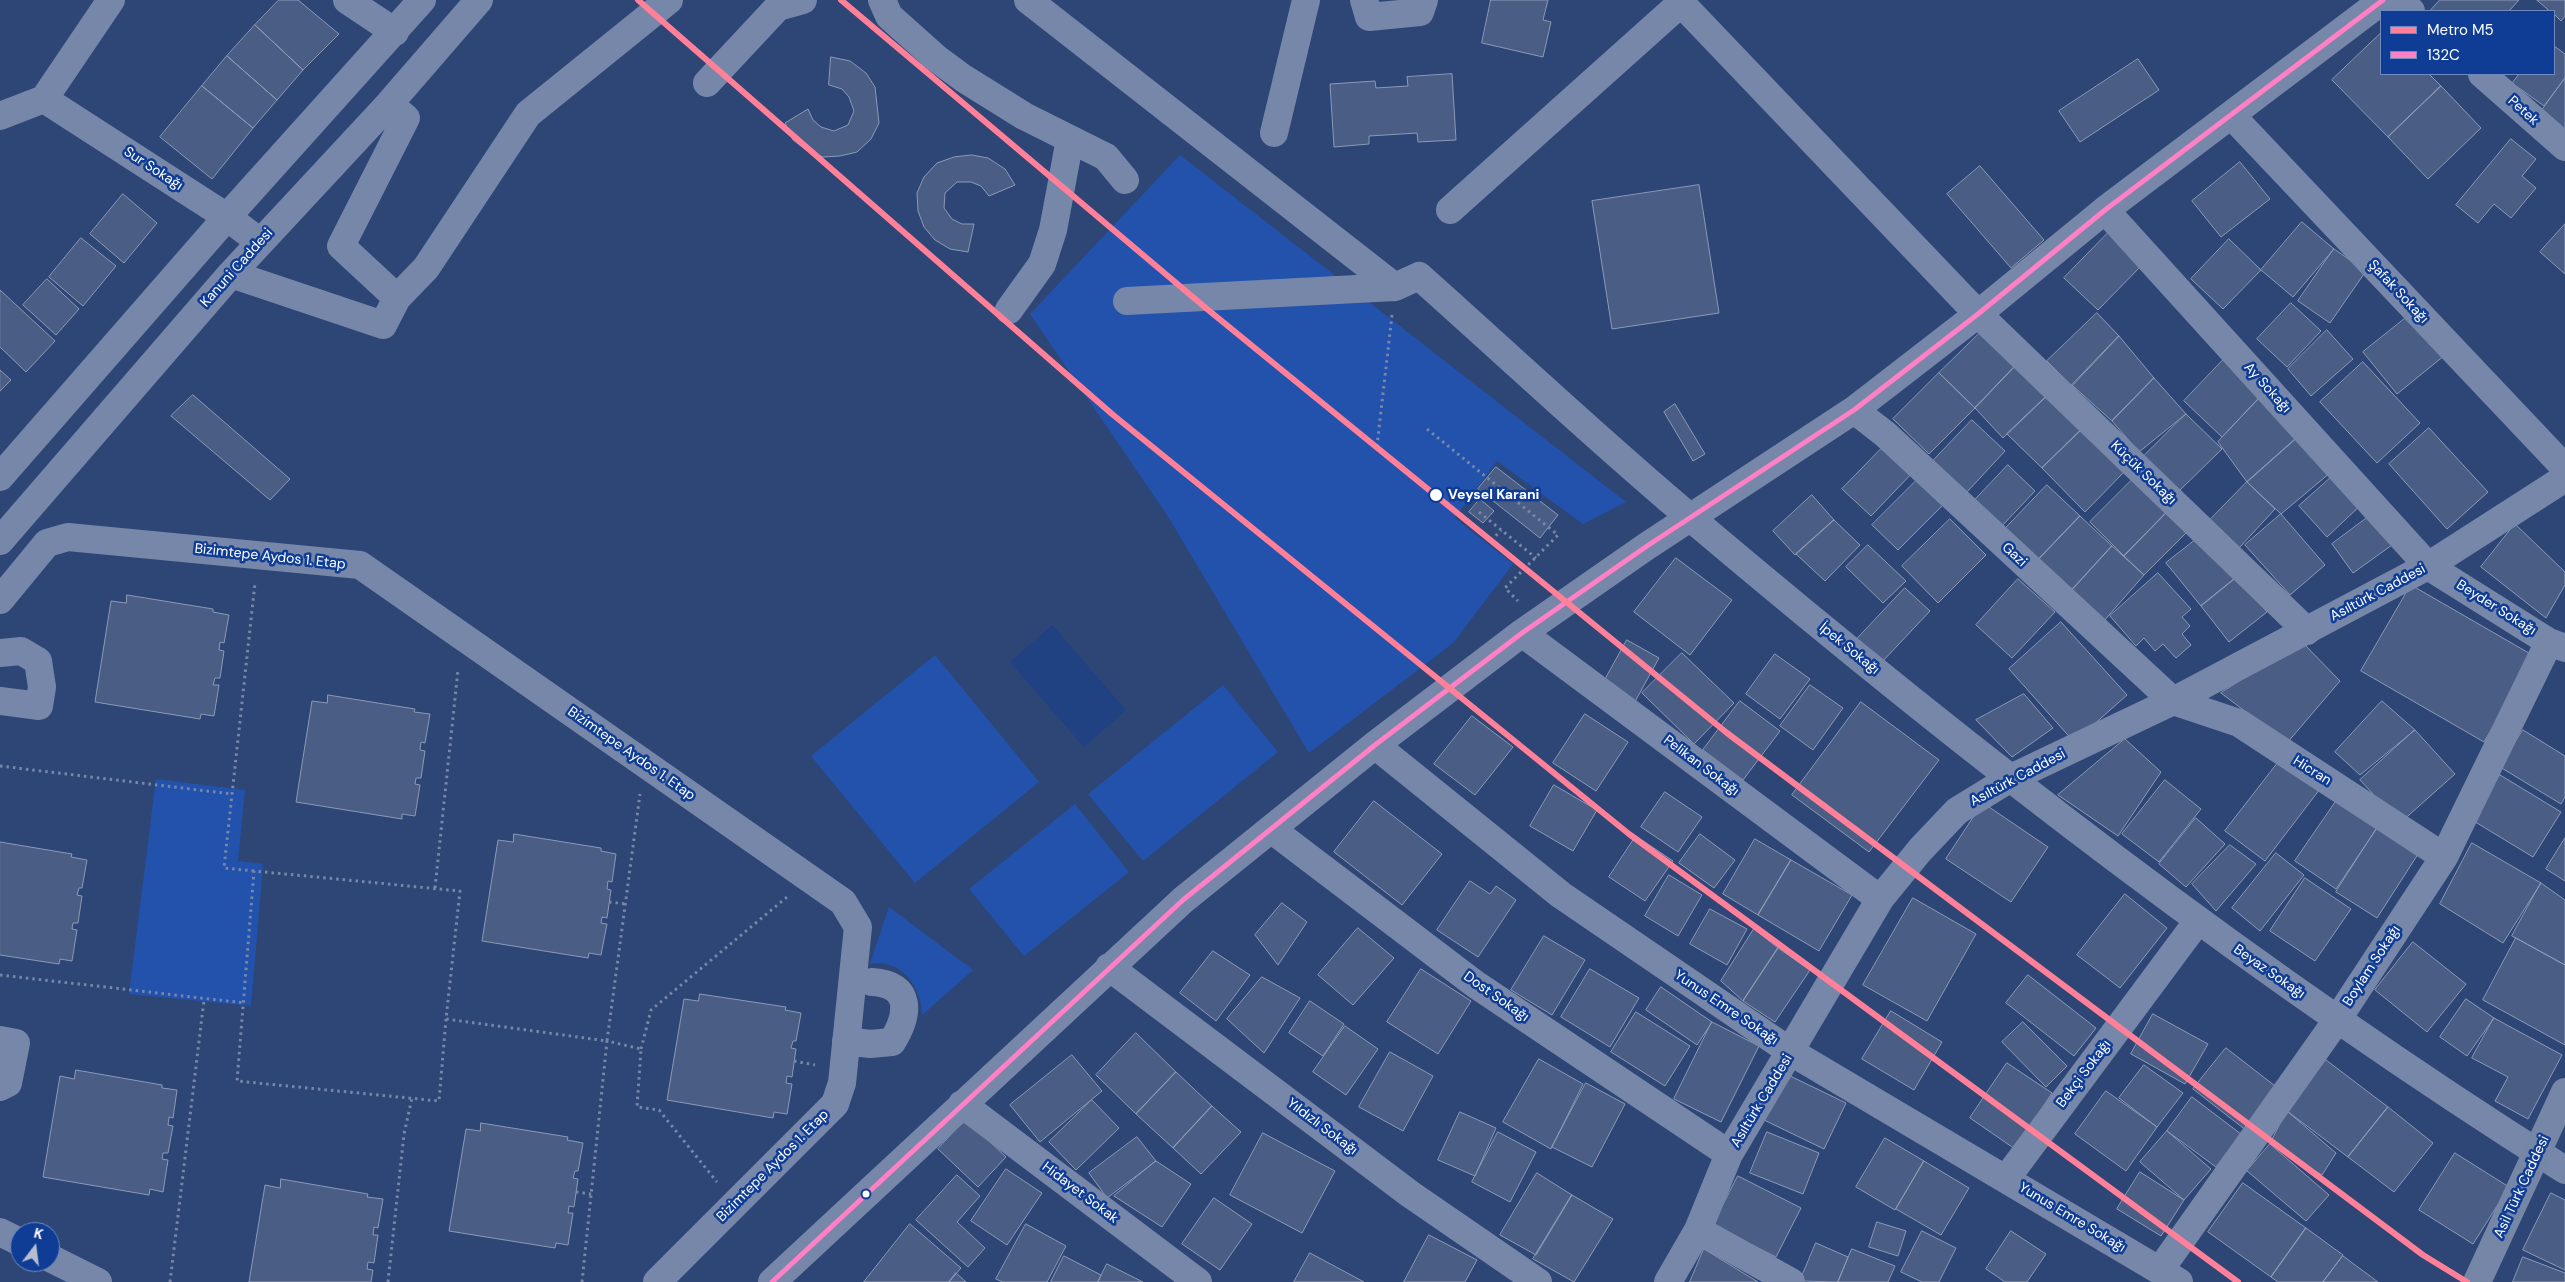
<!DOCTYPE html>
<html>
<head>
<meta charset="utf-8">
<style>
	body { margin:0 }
	#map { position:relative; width:2565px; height:1282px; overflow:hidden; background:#2e4676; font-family:"DM Sans",sans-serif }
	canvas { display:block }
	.legend { position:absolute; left:2380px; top:10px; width:175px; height:65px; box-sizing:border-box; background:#0f3c95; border:1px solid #6f8abf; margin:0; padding:6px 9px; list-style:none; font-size:15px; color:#fff }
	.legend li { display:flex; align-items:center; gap:10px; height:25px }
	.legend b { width:25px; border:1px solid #6f8abf }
	.north { position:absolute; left:10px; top:1222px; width:50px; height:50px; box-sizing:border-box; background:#0f3c95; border:1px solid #6f8abf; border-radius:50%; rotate:15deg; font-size:14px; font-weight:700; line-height:20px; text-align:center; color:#fff }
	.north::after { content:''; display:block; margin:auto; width:18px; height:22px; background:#b6becf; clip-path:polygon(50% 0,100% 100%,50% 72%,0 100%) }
</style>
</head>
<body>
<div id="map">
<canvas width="2565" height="1282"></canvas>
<ul class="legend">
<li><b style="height:6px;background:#ff8098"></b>Metro M5</li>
<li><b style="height:6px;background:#ff80c5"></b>132C</li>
</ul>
<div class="north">K</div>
</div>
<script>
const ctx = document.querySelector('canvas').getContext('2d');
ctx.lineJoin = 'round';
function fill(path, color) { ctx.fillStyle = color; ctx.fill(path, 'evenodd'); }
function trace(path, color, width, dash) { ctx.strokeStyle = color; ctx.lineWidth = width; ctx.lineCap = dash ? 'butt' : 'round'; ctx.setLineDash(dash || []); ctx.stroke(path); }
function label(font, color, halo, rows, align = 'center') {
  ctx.font = font + ' "DM Sans",sans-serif'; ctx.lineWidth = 5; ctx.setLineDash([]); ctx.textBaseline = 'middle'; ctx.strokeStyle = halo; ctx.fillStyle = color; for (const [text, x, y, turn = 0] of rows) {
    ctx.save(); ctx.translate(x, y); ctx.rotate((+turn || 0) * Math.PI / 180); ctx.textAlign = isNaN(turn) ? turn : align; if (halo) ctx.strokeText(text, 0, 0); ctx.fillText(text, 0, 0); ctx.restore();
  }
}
fill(new Path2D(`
	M1180,155L1626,502L1583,524L1497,461L1455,518L1513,564L1453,643L1309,753L1167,515L1030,314Z
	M935,655L1039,782L915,883L811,756Z
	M1223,685L1278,752L1143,861L1088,794Z
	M156,779L245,790L238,861L263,864L251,1006L129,994Z
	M1075,804L1129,872L1024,956L969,889Z
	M889,907L973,970L922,1015C922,987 901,958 870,964Z`), '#2252ac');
fill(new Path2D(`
	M1052,625L1126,710L1084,747L1010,662Z`), '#204182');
const building = new Path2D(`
	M279,0H298L339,34L303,70L255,25Z
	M1491,0H1548L1543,20L1551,22L1543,57L1482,43Z
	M2440,0H2519L2509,11H2430Z
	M2537,0H2565V16L2561,21L2554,14V11H2550Z
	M255,25L303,70L277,100L227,56Z
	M2381,33V74H2429L2441,86L2388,137L2332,80Z
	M2554,46L2565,54V78L2544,106L2512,83L2519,74H2554Z
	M227,56L277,100L253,128L202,86Z
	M831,57L850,61L866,73L875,87L879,123L871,139L857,152L840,156L823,157L806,150L793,140L785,123L808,109L813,120L821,127L834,131L848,125L854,111L849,97L842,89L829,85Z
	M2138,59L2159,90L2080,142L2059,111Z
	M1452,74L1456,140L1418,142L1417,133L1369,136V144L1334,147L1330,84L1375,81L1376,88L1408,86L1407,77Z
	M2565,78V131L2540,113Z
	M202,86L253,128L212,179L160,137Z
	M2441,86L2481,128L2428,179L2388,137Z
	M2511,139L2536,159L2522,176L2536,188L2511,218L2494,204L2478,223L2456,205Z
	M972,155L988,158L1005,169L1015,185L989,196L981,186L971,182H957L945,193L944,208L952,219L962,224H974L968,252L950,249L935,240L924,227L918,211L917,193L924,177L937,163L954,157Z
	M2240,162L2270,199L2221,237L2192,201Z
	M1980,166L2044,240L2011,268L1947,194Z
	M1699,185L1719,313L1612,329L1592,201Z
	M123,194L157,223L124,263L90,234Z
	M2302,222L2334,249L2293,297L2261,270Z
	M2565,224V274L2540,252Z
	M2110,231L2144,263L2098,310L2064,278Z
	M81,238L116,266L83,306L49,277Z
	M2229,239L2261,270L2223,309L2191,279Z
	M2334,249L2366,271L2330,323L2298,301Z
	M47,279L79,309L56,335L23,305Z
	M0,290L55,341L26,372L0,347Z
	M2291,303L2321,331L2287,367L2257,339Z
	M2097,313L2119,336L2072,386L2047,361Z
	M2412,313L2445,355L2397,394L2363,352Z
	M1987,326L2021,360L1975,408L1939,373Z
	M2327,330L2353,359L2311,396L2288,369Z
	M2119,336L2154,378L2112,421L2072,385Z
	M2225,358L2263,394L2222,437L2184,401Z
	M2021,360L2051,392L2003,438L1975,408Z
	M2363,362L2420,423L2377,463L2320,402Z
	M0,370L11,380L0,391Z
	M1939,373L1975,408L1929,454L1893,419Z
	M2154,378L2186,414L2139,452L2112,421Z
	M2051,392L2085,426L2042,468L2007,434Z
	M2263,394L2300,435L2247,482L2218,442Z
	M193,395L290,479L270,500L171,416Z
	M1675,404L1705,454L1693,461L1664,412Z
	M2186,414L2222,449L2178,492L2143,457Z
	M1972,420L2005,451L1966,493L1932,462Z
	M2085,426L2127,469L2085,512L2042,468Z
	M2429,428L2488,492L2447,529L2389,464Z
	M2300,435L2331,472L2281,514L2247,482Z
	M1888,442L1916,469L1871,516L1842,489Z
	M2008,465L2035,491L2000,528L1973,502Z
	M1496,467L1558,515L1540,538L1478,489Z
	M2336,473L2363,503L2327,537L2299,506Z
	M1921,476L1947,501L1898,550L1872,525Z
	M2133,479L2167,512L2124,556L2090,522Z
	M2247,482L2275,509L2239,548L2210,520Z
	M2047,485L2080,516L2035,563L2002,532Z
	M1812,495L1834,520L1795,555L1773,531Z
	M1480,499L1494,511L1483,523L1469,512Z
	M2167,512L2187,532L2144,575L2124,556Z
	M2281,514L2325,565L2290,595L2245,545Z
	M2371,515L2392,545L2353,573L2332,544Z
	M2080,516L2112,546L2070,592L2035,563Z
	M1950,519L1986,555L1938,603L1902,566Z
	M1834,520L1860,545L1825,581L1796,554Z
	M2515,524L2565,572V585L2546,618L2481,567Z
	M2203,534L2238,576L2201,606L2166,563Z
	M1868,545L1906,581L1883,603L1846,567Z
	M2112,546L2144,575L2103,622L2070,592Z
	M1676,558L1732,600L1690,655L1634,612Z
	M2158,573L2191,609L2182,617L2190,626L2182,634L2191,645L2176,658L2163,644L2155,651L2144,638L2136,646L2110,616Z
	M2238,576L2267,612L2229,642L2201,606Z
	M2018,579L2055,612L2012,658L1976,625Z
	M2411,585L2534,656L2484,742L2361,671Z
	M1905,588L1930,611L1881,663L1857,639Z
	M127,595L213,609V612L229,615L224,643L220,642L219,650L224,651L220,678H215L213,685H219L214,716L201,714L200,719L95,702L111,601L126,603Z
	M2061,622L2127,695L2074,742L2009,669Z
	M1627,640L1659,658L1632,707L1600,689Z
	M2302,642L2340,681L2287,743L2221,693Z
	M1682,653L1734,703L1694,744L1642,693Z
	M1775,654L1810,679L1780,719L1746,694Z
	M1810,685L1843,708L1813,750L1780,726Z
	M2024,694L2053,728L2012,757L1976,720Z
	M328,695L415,709L414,712L430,714L425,743L421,742L420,750L425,751L421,778H416L415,784L420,785L415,816L402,814V819L296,802L312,701L327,703Z
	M1740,701L1780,731L1743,780L1703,750Z
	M2382,701L2415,730L2360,775L2335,752Z
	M1861,702L1939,760L1869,852L1792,795Z
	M1585,714L1628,742L1596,791L1553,763Z
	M1472,716L1513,747L1475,795L1434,764Z
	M2415,730L2455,774L2400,823L2360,780Z
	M2523,730L2565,756V797L2561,804L2500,767Z
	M2125,739L2161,772L2118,836L2058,795Z
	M2284,755L2323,785L2265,861L2225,831Z
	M2500,775L2561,812L2533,857L2472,820Z
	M2165,780L2201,809L2159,862L2122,834Z
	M1554,785L1597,810L1573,851L1530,826Z
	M1665,792L1702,817L1678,852L1641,827Z
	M2339,797L2379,825L2336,889L2295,861Z
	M1374,801L1442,854L1402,905L1334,852Z
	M1983,803L2048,847L2011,902L1946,859Z
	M2196,818L2225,844L2186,887L2159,864Z
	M2379,825L2420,851L2377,918L2336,892Z
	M514,834L601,848V851L616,854L612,882L608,881L607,889L611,890L607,918L602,917L601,923L607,924L601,955L589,953L588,958L482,941L498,840L513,842Z
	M1700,834L1735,860L1714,888L1679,863Z
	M1636,836L1673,861L1645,901L1609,877Z
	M2565,838V881L2546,869Z
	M1755,839L1791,860L1758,915L1723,894Z
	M0,842L72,854L71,857L87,860L82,888H79L77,895L82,896L78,923H73L72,929L77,930L72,961L60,959L59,964L0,955Z
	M2472,843L2541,883L2503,943L2440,904Z
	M2230,845L2256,864L2216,911L2192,884Z
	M2276,853L2304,875L2260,931L2232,908Z
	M1791,860L1852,895L1819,951L1758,915Z
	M1669,875L1702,895L1678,936L1645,916Z
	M2305,878L2351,909L2315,961L2270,931Z
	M1470,881L1490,894L1496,886L1516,900L1478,957L1437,930Z
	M2541,883L2565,900V965L2512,936Z
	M2125,894L2167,928L2120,988L2077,955Z
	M1913,898L1976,934L1927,1021L1863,985Z
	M1282,903L1307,922L1278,965L1255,935Z
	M1710,909L1747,929L1727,965L1690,944Z
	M1358,928L1394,958L1353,1005L1318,975Z
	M1754,929L1778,948L1743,1001L1721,981Z
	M1544,936L1585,960L1552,1015L1511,990Z
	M2516,938L2565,965V1045L2483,1000Z
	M2413,942L2466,984L2427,1032L2375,990Z
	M1778,948L1810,970L1775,1022L1743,1001Z
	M1213,951L1250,975L1216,1021L1180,993Z
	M1421,969L1471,1001L1438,1054L1387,1022Z
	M1590,969L1639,998L1610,1047L1561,1017Z
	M2028,975L2096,1028L2074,1056L2006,1003Z
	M1262,977L1300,998L1264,1053L1227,1019Z
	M1661,987L1712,1022L1697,1045L1646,1010Z
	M700,994L786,1007L785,1010L801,1013L796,1041H793L791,1048L796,1049L792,1077L787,1076L786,1083L792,1084L787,1114L774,1112L773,1118L667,1100L684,999L698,1001Z
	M2466,999L2494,1018L2467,1056L2440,1037Z
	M1310,1001L1344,1024L1323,1056L1289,1033Z
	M1891,1011L1942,1042L1914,1090L1862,1059Z
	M1636,1012L1690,1046L1665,1086L1611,1052Z
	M2153,1014L2208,1044L2185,1084L2131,1054Z
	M2494,1018L2562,1055L2528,1119L2495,1101L2508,1077L2472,1058Z
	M1712,1022L1759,1046L1721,1122L1674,1099Z
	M2023,1022L2067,1066L2046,1087L2002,1042Z
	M1345,1026L1378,1049L1346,1095L1313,1072Z
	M1136,1033L1176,1072L1136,1114L1096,1075Z
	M2226,1048L2279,1089L2247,1131L2193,1089Z
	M1390,1052L1433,1076L1403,1131L1359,1107Z
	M1072,1055L1102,1091L1040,1142L1010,1105Z
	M1539,1059L1583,1084L1551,1149L1503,1122Z
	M2326,1060L2388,1107L2348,1157L2287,1111Z
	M2007,1063L2052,1093L2015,1149L1970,1118Z
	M2144,1065L2183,1093L2157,1127L2119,1098Z
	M76,1070L162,1085V1088L177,1090L173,1118L169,1117L168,1125L173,1126L168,1153H163L162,1159L168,1160L163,1192L150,1189L149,1195L43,1177L60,1076L74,1079Z
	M1176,1072L1212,1106L1173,1148L1136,1114Z
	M1786,1074L1846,1103L1824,1149L1764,1120Z
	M1586,1083L1625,1104L1592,1167L1552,1147Z
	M2106,1091L2157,1127L2126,1171L2075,1134Z
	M2192,1097L2241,1134L2216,1167L2167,1131Z
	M1092,1100L1119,1128L1076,1170L1049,1142Z
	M1212,1106L1241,1132L1201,1174L1173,1148Z
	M2388,1107L2433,1143L2394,1192L2348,1157Z
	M2287,1111L2336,1153L2322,1175L2270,1144Z
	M1460,1112L1496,1128L1475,1176L1438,1160Z
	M966,1119L1006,1157L978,1187L938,1149Z
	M481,1123L568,1137L567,1140L583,1143L578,1171H575L573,1178L578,1179L574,1207L569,1206L568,1213H573L568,1245L556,1243L555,1248L449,1231L466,1129L480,1131Z
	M2167,1131L2211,1169L2184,1200L2140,1162Z
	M1498,1132L1536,1152L1510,1202L1472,1182Z
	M1767,1132L1819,1153L1803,1194L1750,1173Z
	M1263,1133L1335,1171L1302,1233L1230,1195Z
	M1137,1137L1156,1161L1107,1198L1089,1173Z
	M1885,1138L1924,1161L1895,1210L1856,1187Z
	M2270,1144L2329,1195L2306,1221L2247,1171Z
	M2455,1153L2509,1187L2473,1244L2419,1210Z
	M1156,1161L1191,1184L1162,1227L1114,1196Z
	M1924,1161L1969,1188L1941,1235L1896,1209Z
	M1006,1169L1042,1193L1007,1245L971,1221Z
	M2140,1172L2184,1200L2161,1236L2117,1209Z
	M1537,1173L1572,1195L1536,1255L1500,1235Z
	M957,1175L980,1196L957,1222L985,1248L968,1267L916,1220Z
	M1738,1176L1801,1208L1776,1257L1713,1225Z
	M281,1179L368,1194L367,1197L383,1199L378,1228L374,1227L373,1235H378L374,1263L368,1262L367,1269L373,1270L371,1282H249L265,1185L280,1188Z
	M2243,1183L2306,1228L2271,1277L2208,1232Z
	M2551,1193L2565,1200V1270L2523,1250Z
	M1572,1195L1613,1219L1574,1282L1533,1259Z
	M1214,1198L1252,1224L1220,1270L1182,1244Z
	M1877,1222L1906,1231L1898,1256L1869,1247Z
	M910,1224L961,1268L949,1282H864Z
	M1026,1224L1066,1246L1047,1282H1003L996,1279Z
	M2306,1228L2343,1255L2323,1282H2278L2271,1277Z
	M1922,1231L1956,1248L1939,1282H1922L1901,1272Z
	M2011,1231L2046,1254L2027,1282H2005L1986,1269Z
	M1429,1235L1477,1260L1465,1282H1404Z
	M1816,1243L1848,1257L1838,1282L1800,1281Z
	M1704,1249L1758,1282H1690Z
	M1852,1249L1895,1266L1888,1282H1838Z
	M1310,1253L1364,1282H1294Z
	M1064,1256L1101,1275L1098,1282H1051Z
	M2343,1256L2378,1282H2323Z
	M2523,1257L2565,1273V1282H2513Z
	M1107,1264L1143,1282H1098Z
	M956,1273L966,1282H949Z`);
fill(building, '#4a5d84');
trace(building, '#8c9ab6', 1);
trace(new Path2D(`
	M1392,315L1377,446L1492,540L1501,530
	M1427,429L1558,535L1505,588L1518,601
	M1479,512L1536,558
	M0,766L232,794
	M254,871L224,868L255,583
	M435,888L458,670
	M609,902L625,904
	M0,975L245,1003
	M446,1019L439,1101L237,1081L254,871L460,891L446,1019L607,1041L640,794
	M641,1049L651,1010L787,897
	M794,1061L815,1065
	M576,1192L591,1194
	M170,1282L204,1000
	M388,1282L404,1134L412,1098
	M582,1282L607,1041L641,1049L637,1107L659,1110L717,1182`), '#7687a9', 3, [2.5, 4]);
trace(new Path2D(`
	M347,0L395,32
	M882,0L889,16L936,58L963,78L1024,116L1106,157L1125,180
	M1028,0L1395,287L1419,276C1510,357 1599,441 1692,519C1970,754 2257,976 2565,1170
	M1364,0L1369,17L1420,12L1424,0
	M2399,0L2411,11
	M2482,74L2565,147
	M707,83L778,7L803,0
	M44,99L227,217L260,242
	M44,99L111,0
	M389,104L406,118L341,246L397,298L426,268L528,114L669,0
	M2231,115L2565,468
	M0,116L44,99
	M1274,133L1306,0
	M1450,210L1681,3L1978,314L2307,631
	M2105,210L2428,566L2549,642L2565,648
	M231,274L383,325L397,298
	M1127,301L1395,287
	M1009,310L1042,264L1053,230L1070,139
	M1854,410L1885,434L2173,701L2239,723L2444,857
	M0,477L227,217L422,0
	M0,541L231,274L389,104L479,0
	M0,600L47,543L68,537L360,565L843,902L858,927L842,1083L835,1104L657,1282
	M1522,633L1880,899
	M0,653L21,651L38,661L42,687L39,706L0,701
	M1375,745L1561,895L1791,1052L2179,1282
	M1271,829L1475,984L1729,1154
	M1109,967L1410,1194L1538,1282
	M0,1040L16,1043L8,1083L0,1087
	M846,1041L870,1044L892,1042C909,1015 913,984 872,982
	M962,1104L1198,1282
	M2006,1179L2197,922
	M1698,1230L1791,1282
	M0,1232L20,1242
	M50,1258L98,1282
	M2160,1270L2337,1020L2444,857L2549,642
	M772,1282L1183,900L1375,745L1522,633L1647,546L1854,410L1978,314L2105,210L2383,0
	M1668,1282L1698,1230L1729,1154L1880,899L1920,850L1957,811L2009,779L2173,701L2428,566L2565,478`), '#7687a9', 28);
trace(new Path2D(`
	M2477,1282L2565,1092`), '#7586a7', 28);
trace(new Path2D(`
	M772,1282L1183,900L1375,745L1522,633L1647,546L1854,410L1978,314L2105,210L2383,0`), '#ff80c5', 5);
trace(new Path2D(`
	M638,0L1112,414L1629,834L2238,1282
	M841,0L1207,309L1727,733L2423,1255L2467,1282`), '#ff8098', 6);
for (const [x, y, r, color] of [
	[1436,495,7,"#fff"],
	[866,1194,4.5,"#fff"]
]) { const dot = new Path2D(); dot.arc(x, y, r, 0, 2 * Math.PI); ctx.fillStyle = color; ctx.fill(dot); trace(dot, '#0f3c95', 2); }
label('14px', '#fff', '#0f3c95', [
	["Petek",2523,111,42],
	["Sur Sokağı",153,169,33],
	["Kanuni Caddesi",237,268,-48],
	["Şafak Sokağı",2398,292,47],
	["Ay Sokağı",2267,388,48],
	["Küçük Sokağı",2143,473,44],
	["Gazi",2014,555,43],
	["Bizimtepe Aydos 1. Etap",270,557,6],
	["Asıltürk Caddesi",2378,593,-28],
	["Beyder Sokağı",2496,608,32],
	["İpek Sokağı",1849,649,39],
	["Bizimtepe Aydos 1. Etap",631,754,35],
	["Pelikan Sokağı",1701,766,37],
	["Hicran",2312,771,32],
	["Asıltürk Caddesi",2018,778,-28],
	["Boylam Sokağı",2372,966,-57],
	["Beyaz Sokağı",2269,972,35],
	["Dost Sokağı",1496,997,35],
	["Yunus Emre Sokağı",1726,1008,34],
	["Bekçi Sokağı",2084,1074,-53],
	["Asıltürk Caddesi",1762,1101,-59],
	["Yıldızlı Sokağı",1322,1127,37],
	["Bizimtepe Aydos 1. Etap",773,1166,-45],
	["Asil Türk Caddesi",2522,1187,-65],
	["Hidayet Sokak",1080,1193,37],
	["Yunus Emre Sokağı",2072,1218,31]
]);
label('bold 14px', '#fff', '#0f3c95', [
	["Veysel Karani",1448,495]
], 'left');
</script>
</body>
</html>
